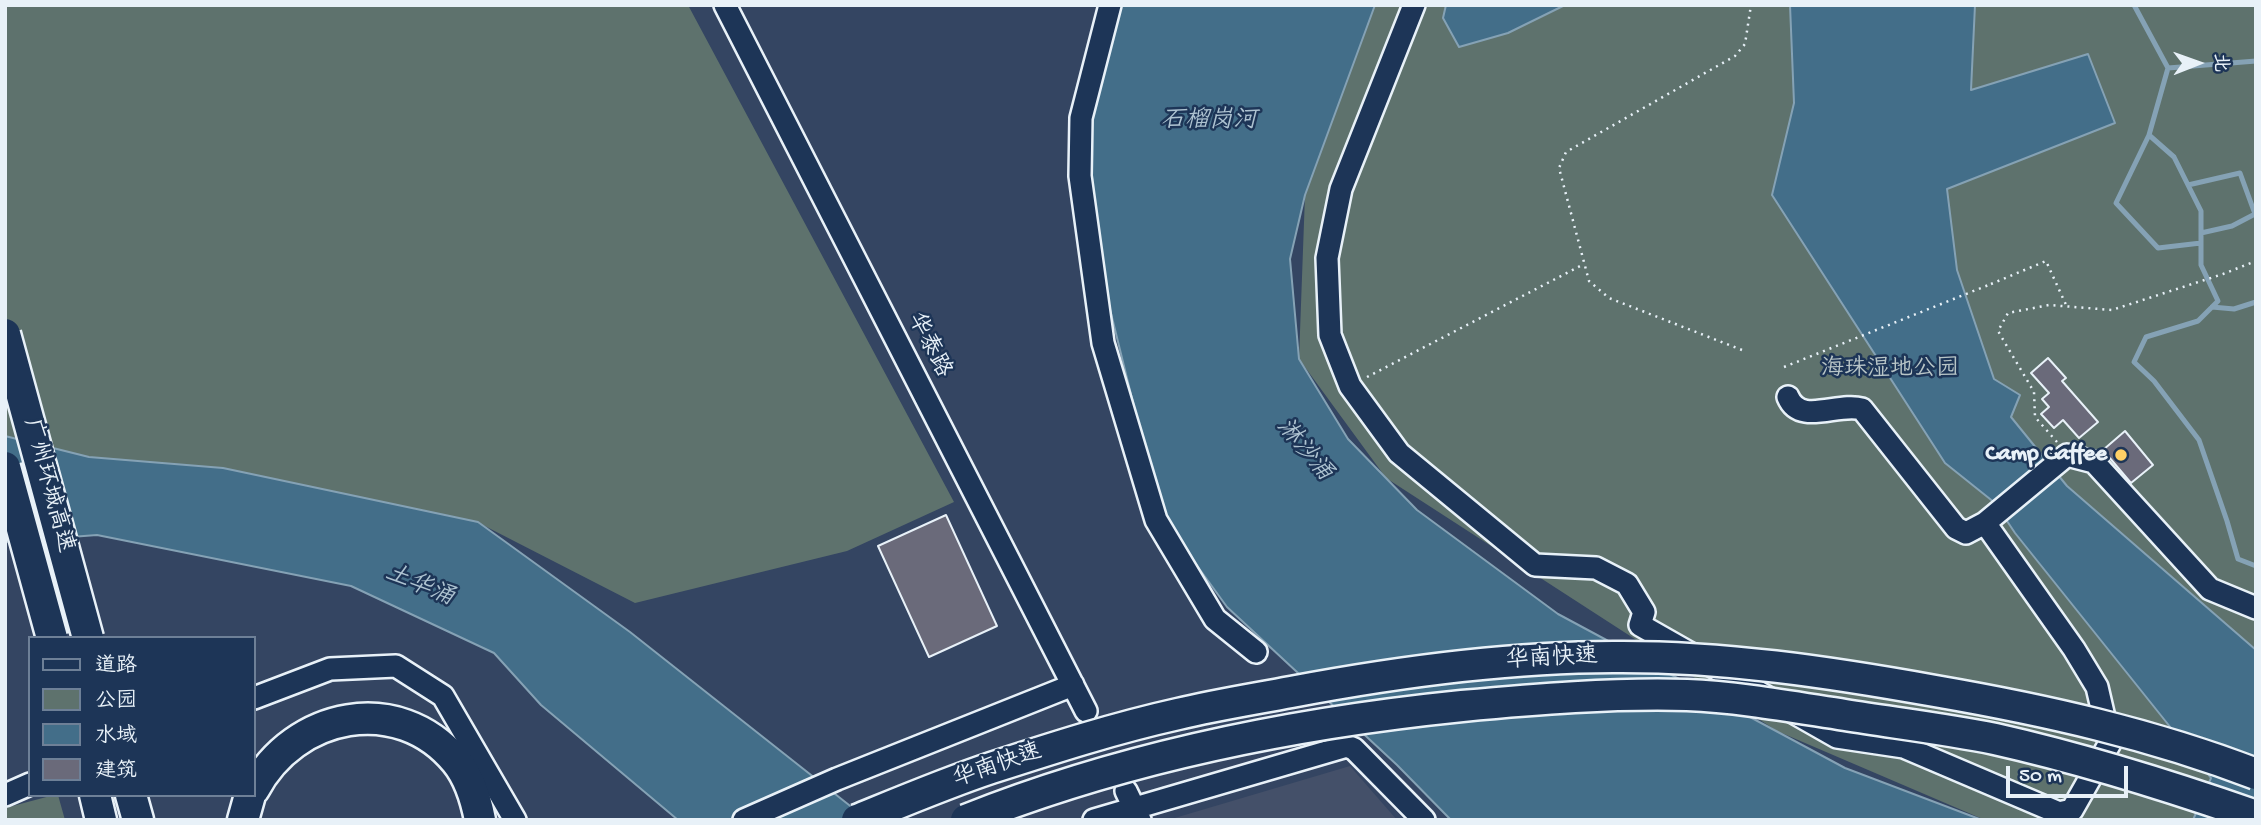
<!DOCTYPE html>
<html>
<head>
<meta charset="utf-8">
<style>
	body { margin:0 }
	#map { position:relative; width:2261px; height:825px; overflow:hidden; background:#344562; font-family:"Gochi Hand","LXGW WenKai TC",sans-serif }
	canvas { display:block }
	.frame { position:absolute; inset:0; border:7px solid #e8f1f8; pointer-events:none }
	.legend { position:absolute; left:28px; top:636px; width:228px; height:161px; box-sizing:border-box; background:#1d3557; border:2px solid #6e8097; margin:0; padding:9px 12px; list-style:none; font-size:21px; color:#e8f1f8 }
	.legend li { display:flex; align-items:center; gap:14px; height:35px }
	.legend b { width:35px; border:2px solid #6e8097 }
	.north { position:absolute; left:2163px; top:28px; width:70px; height:70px; -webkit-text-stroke:5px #1d3557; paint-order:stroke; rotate:89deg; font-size:19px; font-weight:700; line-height:28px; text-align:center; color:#e8f1f8 }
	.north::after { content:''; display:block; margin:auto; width:24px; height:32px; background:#e8f1f8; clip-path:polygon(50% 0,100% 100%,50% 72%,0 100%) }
	.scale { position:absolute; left:2006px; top:766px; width:122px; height:32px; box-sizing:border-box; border:4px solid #e8f1f8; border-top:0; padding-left:9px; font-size:21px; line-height:24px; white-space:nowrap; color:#e8f1f8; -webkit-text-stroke:5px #1d3557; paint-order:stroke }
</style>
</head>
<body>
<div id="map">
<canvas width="2261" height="825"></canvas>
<div class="frame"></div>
<ul class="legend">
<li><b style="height:9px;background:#1d3557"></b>道路</li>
<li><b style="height:19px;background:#5e726d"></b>公园</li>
<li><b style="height:19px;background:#436e89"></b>水域</li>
<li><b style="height:19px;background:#6a6a7a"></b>建筑</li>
</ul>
<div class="north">北</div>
<div class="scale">50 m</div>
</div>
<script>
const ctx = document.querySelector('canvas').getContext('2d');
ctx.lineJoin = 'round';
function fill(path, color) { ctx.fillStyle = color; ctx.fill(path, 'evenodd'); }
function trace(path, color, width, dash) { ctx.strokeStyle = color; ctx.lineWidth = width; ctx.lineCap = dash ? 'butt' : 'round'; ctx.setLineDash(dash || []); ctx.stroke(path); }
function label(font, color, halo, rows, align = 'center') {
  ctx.font = font + ' "Gochi Hand","LXGW WenKai TC",sans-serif'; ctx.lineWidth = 5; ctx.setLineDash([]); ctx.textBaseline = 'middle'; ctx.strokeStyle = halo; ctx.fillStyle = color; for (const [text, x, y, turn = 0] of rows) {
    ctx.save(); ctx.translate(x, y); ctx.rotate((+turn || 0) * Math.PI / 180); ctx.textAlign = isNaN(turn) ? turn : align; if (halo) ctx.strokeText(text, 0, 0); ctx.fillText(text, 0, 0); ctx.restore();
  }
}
fill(new Path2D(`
	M1350,766L1397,820H1168Z`), '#445069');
fill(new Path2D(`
	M5,5H688L954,502L847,551L635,603L477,522L223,468L89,457L5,436Z
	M1375,5H2256V820H1985L1777,731L1386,478L1299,359L1305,195Z
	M54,795H58L65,820H5V808Z`), '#5e726d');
const water = new Path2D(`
	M1119,5H1375L1305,195L1290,259L1299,359L1348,439L1417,510L1558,614L1845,768L1982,820H1451L1397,765L1227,607L1161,516L1102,277L1088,138L1110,33Z
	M1446,5H1565L1508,33L1459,47L1443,18Z
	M1790,5H1975L1971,90L2088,54L2115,123L1947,189L1957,270L1994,379L2020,395L2011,417L2067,486L2256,650V820H2193L2211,778L2015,533L1995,503L1945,463L1772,195L1794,103Z
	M5,436L89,457L223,468L478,522L630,632L868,820H678L541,705L494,653L351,586L97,535L5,542Z`);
fill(water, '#436e89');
trace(water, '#85a2b5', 2);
trace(new Path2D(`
	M2134,5L2168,68L2149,135L2174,157L2201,211V265L2218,301L2198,321L2146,337L2134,362L2154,381L2199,440L2227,521L2238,559L2256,566
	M2168,68L2256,61
	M2149,135L2116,203L2158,248L2201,243
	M2188,185L2240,173L2255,214L2232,226L2201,233
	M2212,307L2234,309L2256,302`), '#85a2b5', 5);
const building = new Path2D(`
	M2048,358L2066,378L2062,381L2098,422L2079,438L2063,420L2054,428L2041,414L2049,407L2042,399L2049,393L2031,373Z
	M2125,431L2153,465L2131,483L2103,450Z
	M946,515L997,626L929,657L878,546Z`);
fill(building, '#6a6a7a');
trace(building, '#e8f1f8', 2);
const minor = new Path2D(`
	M725,5L1086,711
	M1110,5L1081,118L1080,176L1103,343L1156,520L1215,619L1256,652
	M1414,5L1341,189L1327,258L1330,335L1350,386L1399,453L1535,565L1596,568L1627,584L1644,612L1640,625L1837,737L1904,747L2059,813L2072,810L2110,743L2097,687L2074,649L1985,523L2067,455L2094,462L2210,589L2256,608
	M1788,397C1800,426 1838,402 1862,409L1956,528L1966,533L1985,523
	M254,698L330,669L396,666L443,696L515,820
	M1126,791L1140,820
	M5,795L30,784
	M744,820L837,779L1073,685
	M1094,820L1347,746L1354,749L1424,820`);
const highway = new Path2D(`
	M254,789C294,713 398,691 456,761C470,778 476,799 480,820
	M95,795L101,820
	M131,795L138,820
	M243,820L250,795`);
trace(minor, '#e8f1f8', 26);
trace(highway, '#e8f1f8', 35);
trace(new Path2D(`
	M1991,284L2046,261L2067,307
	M1742,350L1609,298L1589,281L1559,168L1566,152L1735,56L1745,44L1751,5
	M1367,377L1584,264
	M2057,442L2035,417L2034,392L1998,331L2008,313L2049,305L2112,310L2223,274L2256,261`), '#e8f1f8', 2.5, [2, 5]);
trace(minor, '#1d3557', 21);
trace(highway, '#1d3557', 30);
const highwayBridge = new Path2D(`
	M5,334L88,638
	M5,467L52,638
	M857,820C901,802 946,783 991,768C1053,748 1115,728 1178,714C1216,705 1254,699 1291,692C1397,672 1505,657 1613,657C1722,656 1829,672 1935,691C2045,710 2152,734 2256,774
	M966,820C1124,757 1294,723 1462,706C1537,699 1612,693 1687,695C1739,697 1793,707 1845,715C1895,723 1946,729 1995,739C2084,759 2170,786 2256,816`);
trace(highwayBridge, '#e8f1f8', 35, []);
trace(new Path2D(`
	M1784,367L1991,284`), '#e8f1f8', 2.5, [2, 5]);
trace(highwayBridge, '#1d3557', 30);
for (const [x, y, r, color] of [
	[2121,455,7,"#ffd166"]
]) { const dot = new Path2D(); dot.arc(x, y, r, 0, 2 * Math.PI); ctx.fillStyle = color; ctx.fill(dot); trace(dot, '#1d3557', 2.5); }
label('23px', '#e8f1f8', '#1d3557', [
	["华泰路",928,346,63],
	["广州环城高速",47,486,75],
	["华南快速",1552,660,-3],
	["华南快速",998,767,-19]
]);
label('23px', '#b8c5c7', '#1d3557', [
	["海珠湿地公园",1890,370]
]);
label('bold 23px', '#e8f1f8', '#1d3557', [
	["Camp Caffee",2107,455]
], 'right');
label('italic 24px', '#aec3d1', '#1d3557', [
	["石榴岗河",1209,122],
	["淋沙涌",1303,451,50],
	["土华涌",419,587,22]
]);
</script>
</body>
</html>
